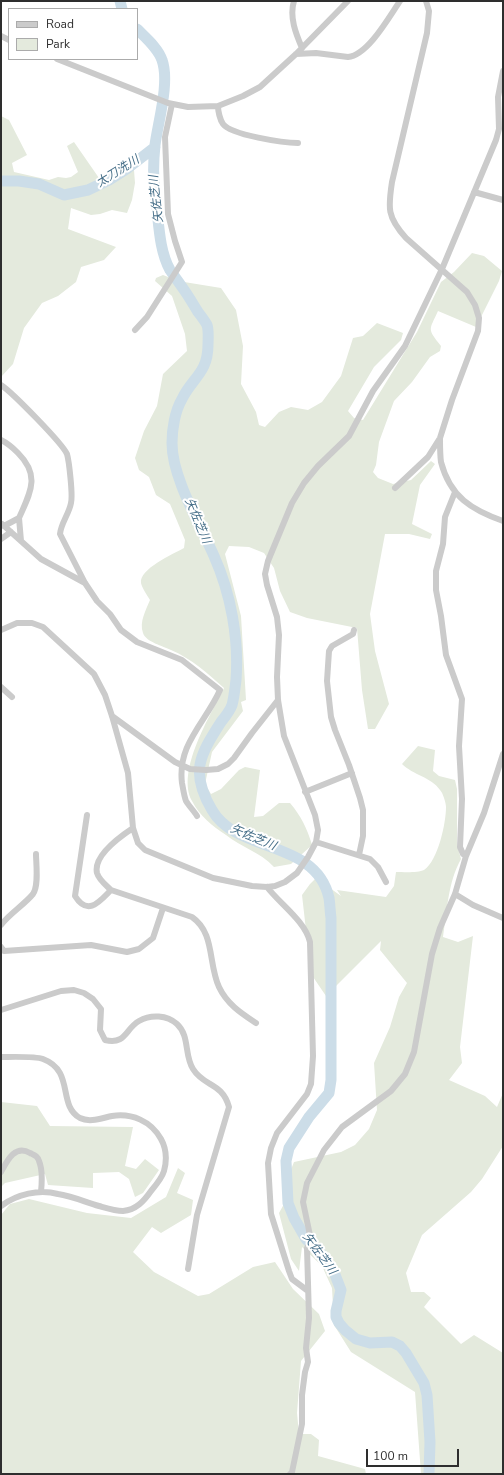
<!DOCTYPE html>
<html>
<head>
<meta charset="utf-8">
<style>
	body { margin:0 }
	#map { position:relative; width:504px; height:1475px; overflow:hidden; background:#fff; font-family:"Nunito Sans",sans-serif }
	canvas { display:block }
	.frame { position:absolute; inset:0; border:2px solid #2e2e2e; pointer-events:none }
	.legend { position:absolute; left:8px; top:8px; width:130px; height:52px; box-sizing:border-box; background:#fff; border:1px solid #ababab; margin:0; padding:5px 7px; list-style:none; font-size:12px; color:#2e2e2e }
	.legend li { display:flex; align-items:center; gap:8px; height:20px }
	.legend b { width:20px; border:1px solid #ababab }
	.scale { position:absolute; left:366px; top:1449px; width:93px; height:18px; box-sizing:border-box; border:2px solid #2e2e2e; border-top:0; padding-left:5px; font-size:12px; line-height:14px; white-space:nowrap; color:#2e2e2e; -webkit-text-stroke:3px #fff; paint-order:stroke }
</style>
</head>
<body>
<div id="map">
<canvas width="504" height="1475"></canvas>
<div class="frame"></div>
<ul class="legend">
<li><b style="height:5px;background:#cbcbcb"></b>Road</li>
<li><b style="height:11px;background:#e4eadd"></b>Park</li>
</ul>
<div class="scale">100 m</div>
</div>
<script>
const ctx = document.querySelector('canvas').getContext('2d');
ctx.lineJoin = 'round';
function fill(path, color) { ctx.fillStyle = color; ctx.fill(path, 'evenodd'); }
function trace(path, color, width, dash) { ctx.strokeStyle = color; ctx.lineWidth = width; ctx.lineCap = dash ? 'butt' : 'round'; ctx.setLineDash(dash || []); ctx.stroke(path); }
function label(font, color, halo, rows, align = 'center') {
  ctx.font = font + ' "Nunito Sans","Noto Sans JP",sans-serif'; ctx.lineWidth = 4; ctx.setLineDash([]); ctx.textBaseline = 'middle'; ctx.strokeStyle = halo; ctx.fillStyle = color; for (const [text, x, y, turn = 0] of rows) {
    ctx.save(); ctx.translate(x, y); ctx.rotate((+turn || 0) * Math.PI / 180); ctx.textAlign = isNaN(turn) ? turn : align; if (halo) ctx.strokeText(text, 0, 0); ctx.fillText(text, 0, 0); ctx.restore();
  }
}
fill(new Path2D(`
	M1,116L9,120L27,155L12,163L14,172L49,180L58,177L66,178L71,177L78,172L67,146L74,142L99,178L133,157L135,183L132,200L127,213L112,210L100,214L91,215L71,208L68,229L116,247L104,260L81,267L76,282L58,296L42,303L24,328L13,364L1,377Z
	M472,253L484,256L502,271L499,281L476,327L438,311C429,331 427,328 441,346L440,351L430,357L412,382L394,401L379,442L376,465L373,472L378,478L393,484L411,480L431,461L435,464L420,485L412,524L432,534L430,539L409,534H385L370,614L375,651L389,704L375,729H368L362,690L357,628L307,618L290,612L280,591L274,568L264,553L249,547L229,546L225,554L241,616L246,700L241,702L243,711L212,752L205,784L211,794L221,789L239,770L245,767L260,770L254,817L263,816L279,803H290C301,816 307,828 312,845L291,864L274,867C260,852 241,847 226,835C212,826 200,816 192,801C176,771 210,716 224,688C207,673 192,659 171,650C163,646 146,642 143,633C139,622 146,610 150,600C147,595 142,588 141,583C139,569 173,554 184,548L185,540L170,504L156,495L149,477L139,470L135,458L144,431L157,406L163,374L187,351L185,334L172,296L155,281L156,278L163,275L178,281L221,288L236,310L243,346L241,384L256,412L259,425L265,427L279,412L291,407L308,410L322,402L341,376L353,338L363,336L377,323L403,333L401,340L374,367L348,411L354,418L363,420L417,332L441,282L454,272Z
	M418,746L435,750L433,771L439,776L455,780L457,789V845L461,859C448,882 447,911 443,937L458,942L473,936L460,1047L462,1063L449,1080L485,1096L497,1107L503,1093V1146L482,1179L471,1192L422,1235L406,1273L411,1292H424L431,1298L424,1307L461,1344L474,1335L503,1353V1474H421L415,1392L351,1352L334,1325L332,1288L322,1266L302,1247L299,1271L291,1259L279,1213L289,1195L290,1172L294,1162L341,1152L355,1145L369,1129L377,1110L374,1063L390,1027L399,997L407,983L380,950L381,941L326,996L311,974L302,895L310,884L316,878L341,896L337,890L386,897L394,886L396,872C404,872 418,873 424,870C438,861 446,823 446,807C446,803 443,793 440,790C431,777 413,775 402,764Z
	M1,1102L37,1106L50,1126L133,1127L125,1166L136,1169L145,1159L159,1170L143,1193L135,1197L129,1179L119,1172L93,1173V1188L48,1185L45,1174L5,1183L1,1187Z
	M178,1168L185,1173L177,1193L193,1200L191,1215L161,1233L152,1227L133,1252L154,1272L198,1296L209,1294L253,1267L275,1262L293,1289L319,1314L325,1331L301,1361L297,1413L299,1434H311L319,1440L318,1456L365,1469L366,1474H1V1215L10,1204L29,1199L87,1213L131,1218L166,1197Z`), '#e4eadd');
trace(new Path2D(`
	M120,1L122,9
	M137,29C146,38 158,48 162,60C170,82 158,122 155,145C153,164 153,183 156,201C159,224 159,250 170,270C174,276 178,281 182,287C188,295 193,304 198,312C201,316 205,321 207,325C209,331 208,339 208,345C208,373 192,378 182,399C175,411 172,429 172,443C172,478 200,524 214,556C231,594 239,639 236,680C235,688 234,698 232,705C230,711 225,717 221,722C199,756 190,773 212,810C237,854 316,839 329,898C330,904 330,911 331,918V1080L329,1093L309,1117L289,1148L286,1161L288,1203L294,1218L306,1239L322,1255L334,1272L341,1290L336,1311V1317L339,1323L345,1330L356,1339L370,1343L392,1342L400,1346L406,1353L424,1383L427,1395L430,1442L429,1474
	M1,181H19L39,184L64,195L88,190L109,180L128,168L155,147`), '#ccdde8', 11);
trace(new Path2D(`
	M294,1C289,17 296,34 302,48
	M1,36L9,40
	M296,54L316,53L348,57C368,55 389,17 400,1
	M57,59L168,103L188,107L218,106L243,96L260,87L296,54L348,1
	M218,106C218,111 220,120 223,124C231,135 284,143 298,143
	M474,192L503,200
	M135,330L147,317L182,262L175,241L168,214L165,137L172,104
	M1,385C12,392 62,443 67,454C69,461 73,495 71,503C69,514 61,523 60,534L85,583L97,601L110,614L121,630L137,642L182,660L220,690C206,722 177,744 182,783C183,788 184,796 186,801C189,806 194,811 197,816
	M440,438C440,446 440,455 441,462C450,497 472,510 503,521
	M1,440C7,443 13,448 18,453C41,476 30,493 19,518L4,526
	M395,488L428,457L440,438L452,400L478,331L479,318L475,305L467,292L406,238C387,217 388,208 392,182L427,33L429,11L426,1
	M455,492L445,517L443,544L436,571V590L441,616L446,655L462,699L459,746L462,799L460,847L463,854L466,856
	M19,518L21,541
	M2,524L41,559L85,583
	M1,539L11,532
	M1,630L17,623H32L43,627L94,674L105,695L112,716L128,773L133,828L138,843L145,850L213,878L252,886L267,887L275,886L285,882L297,873L308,857L316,842L318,830L315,815L284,736L278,700L277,677L279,635L277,617L267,585L265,574L268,561L292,503L304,483L318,466L349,436L373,391L405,346L442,269L496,140L499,129L498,97L503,71
	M354,630L353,634L332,646L329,651L327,681L331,717L335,730L349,765L360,798L363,810V836L359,855
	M1,687L12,697
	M112,716L175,762L190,769L206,770L218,769L228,764L234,758L252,733L278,700
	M305,792L352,773
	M87,815L75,896C88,917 100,901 111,890
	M133,828C121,836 93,856 97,873C99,880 106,885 111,890L192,917C215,933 208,963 219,987C227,1004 241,1013 256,1023
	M316,842L370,859L378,867L386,882
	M267,887C280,904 305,921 310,942L313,1056L311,1084L307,1094L277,1133L271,1148L268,1163L271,1214L289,1271L292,1279L308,1291
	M455,894L473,905L503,918
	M1,925C10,913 24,905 33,894C39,886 36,863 36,854
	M1,947L4,951L91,945L127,952L139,949L153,938L163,908
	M1,1010L61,991L74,990L84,993L93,999L101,1009L100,1030L105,1040C126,1045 125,1029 139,1021C151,1014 167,1015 177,1024C190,1036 184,1055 193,1069C204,1087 222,1082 229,1107L197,1215L188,1269
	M1,1057C11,1057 35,1056 43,1059C75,1071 57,1105 80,1118C90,1123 102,1118 112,1116C132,1113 151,1121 161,1139C166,1148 167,1160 164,1171C162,1178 156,1185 151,1191C144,1201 136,1210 123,1211C115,1211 106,1208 99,1206C85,1202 72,1196 58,1194C39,1189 17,1194 1,1206
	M1,1172C7,1161 15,1144 30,1153C34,1155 38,1156 39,1161C43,1170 42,1182 41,1192
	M290,1474L292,1472L302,1424V1395L305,1372L308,1362L306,1348L309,1318L307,1248L311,1240L303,1202L307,1183L324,1150L342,1127L391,1091L405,1074L414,1052L432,954L440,928L455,894L466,856L484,813L503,754`), '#cbcbcb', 6);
label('italic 12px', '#456e88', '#fff', [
	["太刀洗川",118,172,-32],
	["矢佐芝川",157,199,-96],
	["矢佐芝川",197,521,67],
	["矢佐芝川",253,838,23],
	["矢佐芝川",319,1254,54]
]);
</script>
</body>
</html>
